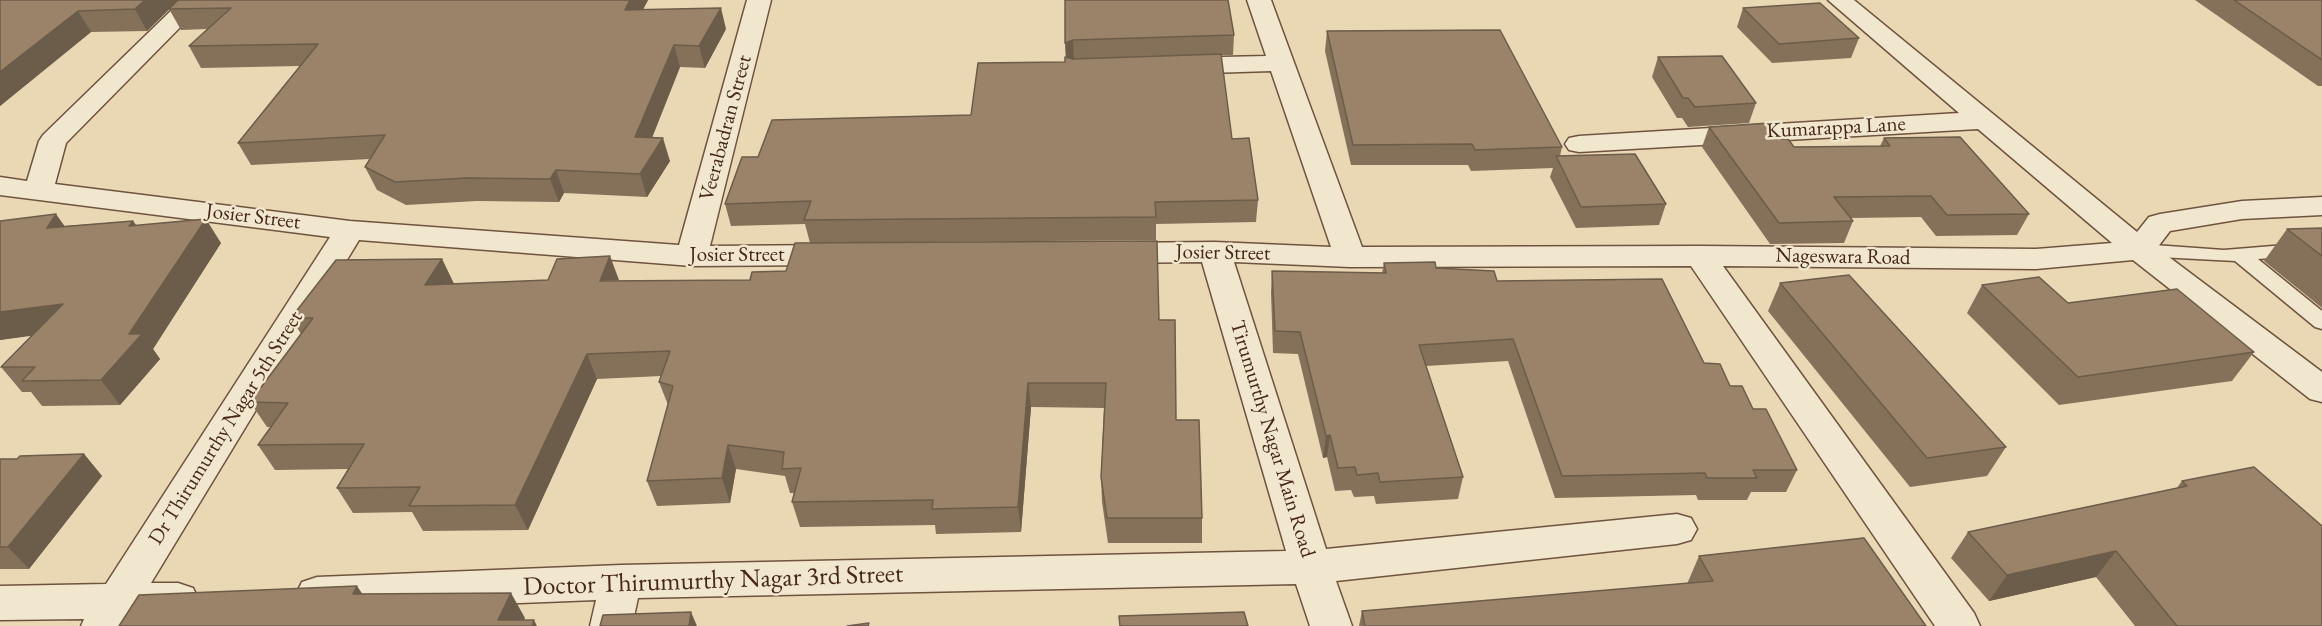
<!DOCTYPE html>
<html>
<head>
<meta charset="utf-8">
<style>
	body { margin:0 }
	canvas { display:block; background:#ead8b4 }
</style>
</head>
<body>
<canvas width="2322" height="626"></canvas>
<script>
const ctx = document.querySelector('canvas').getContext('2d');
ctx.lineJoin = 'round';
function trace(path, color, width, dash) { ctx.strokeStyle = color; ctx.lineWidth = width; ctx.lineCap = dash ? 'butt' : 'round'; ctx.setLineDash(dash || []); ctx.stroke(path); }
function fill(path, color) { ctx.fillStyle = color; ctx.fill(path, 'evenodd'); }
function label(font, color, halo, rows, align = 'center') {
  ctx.font = font + ' "EB Garamond",serif'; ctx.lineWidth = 5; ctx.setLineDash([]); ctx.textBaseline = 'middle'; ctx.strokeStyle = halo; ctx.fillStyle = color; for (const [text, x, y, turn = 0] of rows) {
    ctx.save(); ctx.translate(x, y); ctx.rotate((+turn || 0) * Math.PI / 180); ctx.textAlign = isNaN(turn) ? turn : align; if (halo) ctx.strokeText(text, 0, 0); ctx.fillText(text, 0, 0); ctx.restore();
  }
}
const lane = new Path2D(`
	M2322,242V254L2258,259L2322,311V329L2315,327L2235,261L2140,256L2133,254L2130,250L2133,246L2140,244L2224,250Z`);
const street = new Path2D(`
	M182,0H207L66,143L55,184L350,221L679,245L747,0H771L710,246L835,245L846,248L851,255L846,262L835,265L692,266L359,240L151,583H178L193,588L199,600L193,612L178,617L129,618L125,626H81L84,619L0,620V586L106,584L330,237L0,195V177L27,181L39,141L43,135Z
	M1247,0H1271L1362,247L1700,246L2036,249L2112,243L1978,129L1579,152L1569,150L1565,144L1569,138L1579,136L1959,113L1828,0H1854L2137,232L2149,217L2160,214L2242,201L2322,197V215L2242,219L2170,231L2157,248L2322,372V402L2310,399L2133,260L2036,269L1723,266L1974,613L1980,626H1935L1691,266L1350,267L1234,262L1326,549L1677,514L1691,518L1697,529L1691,540L1677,544L1336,581L1352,626H1310L1296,584L638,598L632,626H590L596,600L317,611L302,606L296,594L302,582L317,577L621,565L1286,551L1202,262L1112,263L1101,260L1096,253L1101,246L1112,243L1215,242L1331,247L1271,71L1178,74L1169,71L1165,66L1169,61L1178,58L1266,56Z`);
trace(lane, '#6f533f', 3);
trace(street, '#6f533f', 3);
fill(lane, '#f1e6ce');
fill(street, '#f1e6ce');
fill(new Path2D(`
	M0,0H648L643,10L726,29L705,68L680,67L652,138L670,161L647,197L564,193L559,202L477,201L406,205L377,190L365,167L370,159L251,165L238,143L300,66L201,68L189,46L207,29L181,30L169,9L147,31L91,32L0,106Z
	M1065,0L1234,35L1233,55H1221L1232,139L1258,200L1256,222L1156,224V240L810,243L805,224L731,226L725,204L758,157L971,115L1065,62L1066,57Z
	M2195,0H2322V86H2318Z
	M1743,8L1859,38L1851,58L1772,63L1737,27Z
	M1327,31L1562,147L1560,156L1666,204L1659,225L1576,228L1550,177L1553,168L1471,171L1468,165H1351L1325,51Z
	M1658,57L1756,103L1749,123L1688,127L1682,118H1677L1652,77Z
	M1709,127L1782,139L1794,147L1880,146L1884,138L2029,214L2017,235L1936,236L1921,217L1851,218L1853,221L1844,243L1770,244L1702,147Z
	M0,221L65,226L133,221L137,226L221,243L153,349L160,359L120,405L42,406L31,392H22L1,367L32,335L0,340Z
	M2322,228V308L2264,261L2287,229Z
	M442,259L454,284L619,281L1159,320L1176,420L1202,518V543H1108L1102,502L1101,477L1104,408L1031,407L1021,532L936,534L935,525L800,527L792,502L795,493H790L785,476L736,469L730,503L657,506L647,481L668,405L659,382L661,376L597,379L528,530L423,531L412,512L353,513L337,488L348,469L275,470L258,445L271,427H267L250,402L301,334L291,318Z
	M1384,263L1436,268L1497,281L1704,363L1730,386L1753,409L1797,470L1786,492H1751L1747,500H1698L1696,495L1555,498L1508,361L1426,366L1463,477L1458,499L1376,504L1374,496L1354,497L1351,490L1335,491L1327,457L1323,458L1298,354L1273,353L1271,293L1272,271L1382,273Z
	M1780,283L2006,447L1987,476L1910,487L1768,311Z
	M1982,285L2068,303L2254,352L2232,381L2059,405L1967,313Z
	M84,454L102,476L29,569H0V459H17Z
	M2182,481L2322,626H2135L2096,577L1989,601L1951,558L1968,532L2176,489Z
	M1699,556L1926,626H1359L1362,611L1687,584Z`), '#85715a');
fill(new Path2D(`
	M145,0H179L147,31L135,9Z
	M630,0H648L631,31L625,10Z
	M721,8L726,29L705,68L699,46Z
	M78,11L91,32L0,106V72Z
	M1073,40L1074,60L1066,62L1065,43Z
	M674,45L680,67L643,160L635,137Z
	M663,138L670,161L647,197L640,174Z
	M556,170L564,193L559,202L550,179Z
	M56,214L73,238L47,228Z
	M206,219L221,243L153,349L160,359L120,405L101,380L129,334Z
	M133,221L149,245L129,226Z
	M610,256L619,280L600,281Z
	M442,259L454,284L437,310L425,285Z
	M63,304L82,329L0,340V312Z
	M587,354L597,379L528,530L515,505Z
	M1028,383L1031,407L1021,532L1018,507Z
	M1330,435L1327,457L1323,458L1326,436Z
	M728,445L736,469L730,503L722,478Z
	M84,454L102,476L29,569L8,547Z
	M2116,551L2096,577L1989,601L2007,575Z
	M357,586L374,611L353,594Z
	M511,593L525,618L521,626L498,620Z
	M691,612L697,626H689Z
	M534,620L537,626H532Z`), '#6c5c4a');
const building = new Path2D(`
	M0,0H145L135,9L78,11L0,72Z
	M178,0H630L625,10L721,8L699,46L674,45L635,137L663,138L640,174L556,170L550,179L467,178L395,182L365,167L385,135L238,143L318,44L189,46L231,8L169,9Z
	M1065,0H1228L1234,35L1073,40L1065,43Z
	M2234,0H2322V60Z
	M1820,3L1859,38L1779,44L1743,8Z
	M1500,30L1562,147L1475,150L1472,144L1353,145L1327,31Z
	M1221,54L1232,139L1249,138L1258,200L1155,202L1156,217L804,220L811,201L725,204L742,157H758L772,120L971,115L978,63L1065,62V57L1073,59Z
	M1722,56L1756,103L1695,107L1688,98H1683L1658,57Z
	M1770,123L1782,139H1788L1794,147L1890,146L1884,138L1960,137L2029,214L1947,215L1931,196L1834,197L1853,221L1779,223L1709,127Z
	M1635,154L1666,204L1581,207L1556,156Z
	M56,214L47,228L133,221L129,226L206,219L129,334H142L101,380L22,381L35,367H1L63,304L0,312V221Z
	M2322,228V256L2287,229Z
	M1157,241L1159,320H1175L1176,420H1199L1202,518H1107L1101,477L1106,383H1028L1018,507L932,509L933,500L792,502L801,468L782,469L784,452L728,445L722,478L647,481L673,386L659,382L670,351L587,354L515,505L409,506L420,487L337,488L364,444L258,445L288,403L250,402L313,318H291L336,260L442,259L425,285L548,280L557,259L610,256L600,281L750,280L752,272L786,271L795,243Z
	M1435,262L1436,268L1494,271L1497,281L1662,279L1704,363L1720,364L1730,386H1742L1753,409H1766L1797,470H1753L1757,478H1707L1705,473L1562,476L1513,339L1419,345L1463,477L1380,482L1378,473L1357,475L1355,467L1338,468L1330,435L1326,436L1300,332L1275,331L1272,271L1386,273L1384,263Z
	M1849,275L2006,447L1927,458L1780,283Z
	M2039,277L2068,303L2177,289L2254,352L2078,377L1982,285Z
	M84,454L8,547H0V459H17L20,456Z
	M2254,467L2322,526V626H2177L2116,551L2007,575L1968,532L2187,486L2182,481Z
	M1864,538L1926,626H1365L1362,611L1713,581L1699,556Z
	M357,586L353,594L511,593L498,620H534L532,626H119L139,595Z
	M691,612L689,626H600L603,615Z
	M1244,612L1248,626H1120L1119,616Z
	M869,623L868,626H847Z`);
fill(building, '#9b8369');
trace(building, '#6c5c4a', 1.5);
label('21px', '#462718', '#f1e6ce', [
	["Veerabadran Street",726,128,-75],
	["Kumarappa Lane",1836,128,-3],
	["Josier Street",253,217,7],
	["Josier Street",1223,253,1],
	["Josier Street",737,255],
	["Nageswara Road",1843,257,1],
	["Dr Thirumurthy Nagar 5th Street",226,428,-58],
	["Tirumurthy Nagar Main Road",1272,439,73]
]);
label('26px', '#462718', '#f1e6ce', [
	["Doctor Thirumurthy Nagar 3rd Street",713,581,-2]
]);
</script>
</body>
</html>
